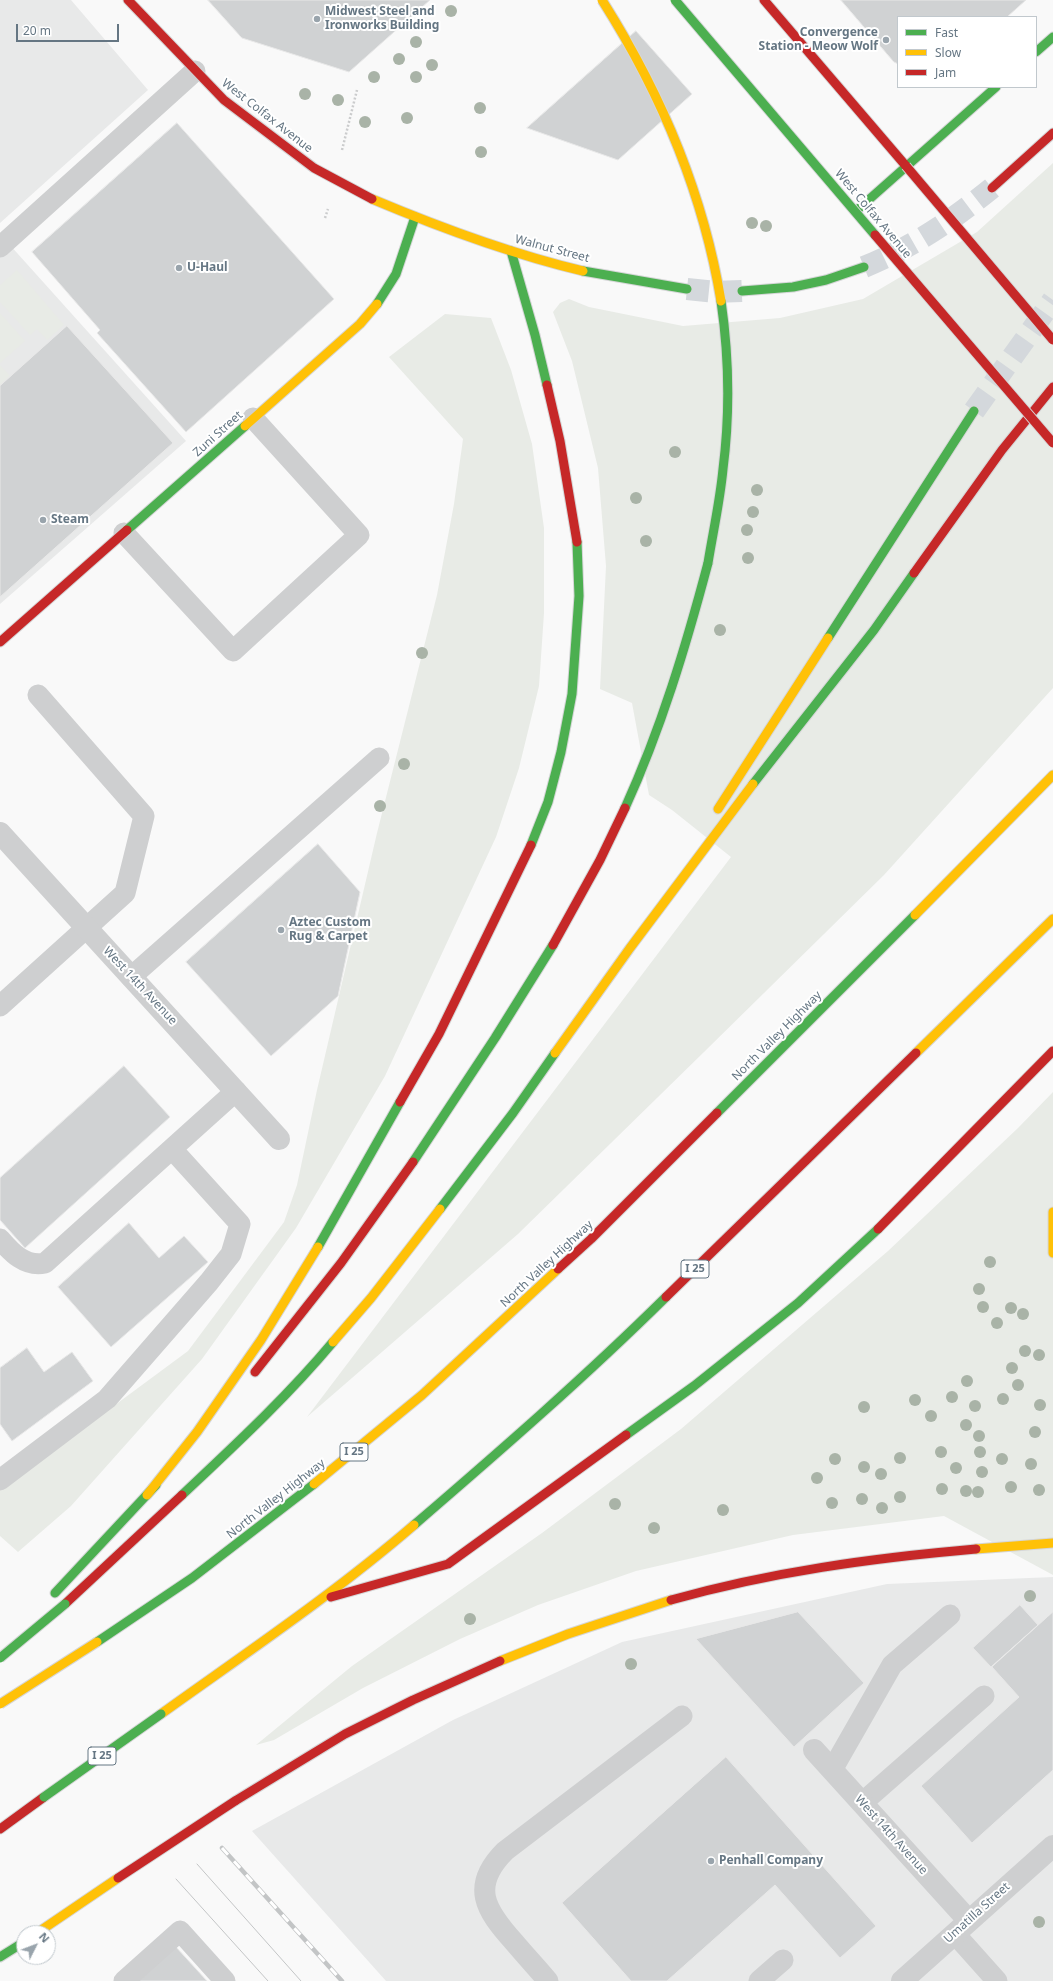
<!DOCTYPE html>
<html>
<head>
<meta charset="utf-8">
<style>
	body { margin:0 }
	#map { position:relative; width:1053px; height:1981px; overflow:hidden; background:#f9f9f9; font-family:"Noto Sans",sans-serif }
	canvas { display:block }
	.legend { position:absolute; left:897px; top:16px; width:140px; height:72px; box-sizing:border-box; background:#fff; border:1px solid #c1c8cd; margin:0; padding:5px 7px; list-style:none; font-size:12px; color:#657683 }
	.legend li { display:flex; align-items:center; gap:8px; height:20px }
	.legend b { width:20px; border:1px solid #c1c8cd }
	.north { position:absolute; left:16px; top:1925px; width:40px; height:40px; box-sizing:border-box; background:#fff; border:1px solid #c1c8cd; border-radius:50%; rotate:48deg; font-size:11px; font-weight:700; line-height:16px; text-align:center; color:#657683 }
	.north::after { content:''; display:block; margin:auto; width:14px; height:18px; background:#99a4ac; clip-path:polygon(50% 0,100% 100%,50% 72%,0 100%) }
	.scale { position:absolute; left:16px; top:24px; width:103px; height:18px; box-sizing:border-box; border:2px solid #657683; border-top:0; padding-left:5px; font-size:12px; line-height:14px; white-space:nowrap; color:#657683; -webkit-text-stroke:3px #fff; paint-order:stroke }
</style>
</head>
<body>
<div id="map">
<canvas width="1053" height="1981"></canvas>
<ul class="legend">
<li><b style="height:5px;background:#4caf50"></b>Fast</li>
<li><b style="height:5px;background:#ffc107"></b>Slow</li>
<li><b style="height:5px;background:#c62828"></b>Jam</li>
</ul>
<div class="north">N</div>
<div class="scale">20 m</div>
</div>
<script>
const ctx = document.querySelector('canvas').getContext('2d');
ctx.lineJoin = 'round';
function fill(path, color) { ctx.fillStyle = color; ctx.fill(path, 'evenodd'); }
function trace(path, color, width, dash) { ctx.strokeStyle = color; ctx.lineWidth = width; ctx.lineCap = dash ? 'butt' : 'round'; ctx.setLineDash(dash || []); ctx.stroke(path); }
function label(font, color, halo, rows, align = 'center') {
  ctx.font = font + ' "Noto Sans",sans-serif'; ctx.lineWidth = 4; ctx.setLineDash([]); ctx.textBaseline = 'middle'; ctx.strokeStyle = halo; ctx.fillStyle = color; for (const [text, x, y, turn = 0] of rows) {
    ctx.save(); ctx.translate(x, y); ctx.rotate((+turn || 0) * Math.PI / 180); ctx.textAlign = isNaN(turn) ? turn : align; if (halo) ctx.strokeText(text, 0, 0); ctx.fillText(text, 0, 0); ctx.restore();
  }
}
fill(new Path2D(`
	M0,0H71L148,90L0,223Z
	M0,234L186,441L0,604Z
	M1053,1577V1981H386L252,1831L453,1720L622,1642L887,1584Z`), '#e8e9e9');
fill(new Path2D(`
	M1053,163V688L884,875L704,1052L518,1234L307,1417L731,857L672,810L649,795L632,703L600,689L606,566L598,468L572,361L553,312L560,303L569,299L589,307L683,326L780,318L863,299L977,232Z
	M17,270L64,325L47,340L37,329L30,335L0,302V285Z
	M0,313L25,341L0,363Z
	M445,314L491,318L511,370L532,444L544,528V613L539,686L519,768L496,837L385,1076L296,1228L202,1359L71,1506L18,1552L0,1536V1490L188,1351L284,1222L297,1185L317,1090L377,833L437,595L454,504L463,439L389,357Z
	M0,365L10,376L0,385Z
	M1053,1092V1575L944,1516L793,1535L636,1571L538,1605L460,1639L363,1688L274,1740L256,1745L352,1666L542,1533L681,1429L888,1251L1018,1128Z`), '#e8ebe6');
const building = new Path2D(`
	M208,0H430L349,72L242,38Z
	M841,0H1026L1007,17H898V64L894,62Z
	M636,31L692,94L618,160L527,128Z
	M177,123L334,299L186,432L97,333L100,330L32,252Z
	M67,326L173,443L0,597V386Z
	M318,844L360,892L338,996L271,1056L186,962Z
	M124,1066L170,1117L25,1248L0,1220V1178Z
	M129,1223L159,1258L184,1236L208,1262L111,1347L58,1287Z
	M27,1348L44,1372L72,1352L93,1381L12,1441L0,1424V1368Z
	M1020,1605L1038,1625L991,1667L973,1648Z
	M798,1612L864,1683L794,1747L696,1639Z
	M1053,1612V1770L972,1843L921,1786L1019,1697L992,1667Z
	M726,1757L876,1926L840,1958L775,1885L667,1981H631L562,1903Z
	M176,1947L207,1981H138Z`);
fill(building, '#d0d2d3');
trace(building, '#e8e8e8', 1);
trace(new Path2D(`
	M864,267C913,247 951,221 992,188
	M687,289L716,292L742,291`), '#d4d8dc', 22, [22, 11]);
trace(new Path2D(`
	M974,411L1053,300`), '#d4d8dc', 22, [22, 11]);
const fast = new Path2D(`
	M1036,52L1053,37
	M856,211L996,87
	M511,251L535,335L547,385
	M583,271L687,289
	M742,291L793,287L826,280L864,267
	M377,304L396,274L415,217
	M127,530L245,426
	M828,638L974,411
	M753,784L874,630L914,573
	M625,808C661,729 686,646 708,563
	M531,845L548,802L561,752L572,694L579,596L577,542
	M717,1113L915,915
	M413,1162L495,1038L553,945
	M440,1209L513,1113L555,1053
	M318,1247L400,1102
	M626,1435L694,1386L798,1303L878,1229
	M182,1495C234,1446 287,1397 333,1342
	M414,1525C500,1451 585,1377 666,1297
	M55,1593L156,1485
	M97,1642L192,1578L314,1484
	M0,1957L24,1942`);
const slow = new Path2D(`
	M372,199C441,228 511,254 583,271
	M245,426L360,324L377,304
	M718,809L828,638
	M915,915L1053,775
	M555,1053L630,948L753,784
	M916,1053L1053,919
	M1053,1212V1253
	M333,1342L371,1298L440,1209
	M314,1484L422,1395L558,1269
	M147,1495L197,1432L261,1340L318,1247
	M976,1549L1053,1543
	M500,1661L568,1634L671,1600
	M161,1714C246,1653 334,1594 414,1525
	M37,1933L118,1878`);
const jam = new Path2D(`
	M128,0L224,100L314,168L372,199
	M764,0L906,166
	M992,188L1053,133
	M547,385L560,441L577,542
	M914,573L1002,450L1053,387
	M0,642L127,530
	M553,945L600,860L625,808
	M400,1102L439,1034L531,845
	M878,1229L1053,1051
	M558,1269L591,1239L717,1113
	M666,1297L916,1053
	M255,1372L341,1263L413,1162
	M331,1597L448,1564L626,1435
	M671,1600C771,1572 872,1558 976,1549
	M65,1604L182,1495
	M235,1801L345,1734L413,1700L500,1661
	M0,1829L44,1797`);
trace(fast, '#d5d6d7', 11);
trace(slow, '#d5d6d7', 11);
trace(jam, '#d5d6d7', 11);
trace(new Path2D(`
	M342,150L357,90
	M325,218L328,209`), '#cbcccd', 2.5, [2, 2]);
trace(new Path2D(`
	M0,247L195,71
	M124,533L233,651L359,535L253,418
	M131,977L379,758
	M0,1006L125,893L144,816L38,695
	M0,1239C12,1253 25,1267 45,1263L236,1091
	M0,1480L107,1399L209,1282L231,1254L240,1224L172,1149
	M832,1770L892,1665L950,1615
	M862,1803L984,1696
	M955,1934L997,1981
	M124,1981L180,1931L225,1981
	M548,1981C537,1968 525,1955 514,1942C485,1910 470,1886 505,1851L682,1716
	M759,1981L783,1960`), '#cecfd0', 21);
trace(new Path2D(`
	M0,833L279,1139
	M814,1750L969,1921
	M902,1981L1053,1846`), '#cecfd0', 22);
trace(fast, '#4caf50', 9);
trace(slow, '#ffc107', 9);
trace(jam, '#c62828', 9);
trace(new Path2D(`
	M197,1864L301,1981
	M176,1879L268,1981`), '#c3c5c6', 1);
const rail = new Path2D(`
	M222,1848L342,1981`);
trace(rail, '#c3c5c6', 4.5);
trace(rail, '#fff', 3, [9]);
const fastBridge = new Path2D(`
	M675,0L875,235
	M708,563C713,532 720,501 723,469C730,414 729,356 721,301
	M0,1658L65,1604
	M44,1797L161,1714`);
const slowBridge = new Path2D(`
	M602,0C661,93 703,192 721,301
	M0,1704L97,1642`);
const jamBridge = new Path2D(`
	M906,166L1053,340
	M875,235L1053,443
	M118,1878L235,1801`);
trace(fastBridge, '#d5d6d7', 11, []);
trace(slowBridge, '#d5d6d7', 11, []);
trace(jamBridge, '#d5d6d7', 11, []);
trace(fastBridge, '#4caf50', 9);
trace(slowBridge, '#ffc107', 9);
trace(jamBridge, '#c62828', 9);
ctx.fillStyle = '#a9b3a7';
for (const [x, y] of [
	[451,11],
	[416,42],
	[399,59],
	[432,65],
	[374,77],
	[416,77],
	[305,94],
	[338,100],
	[480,108],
	[407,118],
	[365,122],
	[481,152],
	[752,223],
	[766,226],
	[675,452],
	[757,490],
	[636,498],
	[753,512],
	[747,530],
	[646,541],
	[748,558],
	[720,630],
	[422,653],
	[404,764],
	[380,806],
	[990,1262],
	[979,1289],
	[983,1307],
	[1011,1308],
	[1023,1314],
	[997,1323],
	[1025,1351],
	[1039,1355],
	[1012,1368],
	[967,1381],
	[1018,1385],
	[952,1397],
	[1003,1399],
	[915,1400],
	[1040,1405],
	[975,1406],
	[864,1407],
	[931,1416],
	[966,1425],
	[1035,1432],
	[979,1436],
	[941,1452],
	[980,1452],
	[900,1458],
	[835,1459],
	[1002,1459],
	[1031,1464],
	[864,1467],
	[956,1468],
	[982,1472],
	[881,1474],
	[817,1478],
	[1011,1487],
	[942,1489],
	[1039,1490],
	[966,1491],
	[978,1492],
	[900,1497],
	[862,1499],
	[832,1503],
	[615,1504],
	[882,1508],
	[723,1510],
	[654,1528],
	[1030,1596],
	[470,1619],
	[631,1664],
	[1039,1922]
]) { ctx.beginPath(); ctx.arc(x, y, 6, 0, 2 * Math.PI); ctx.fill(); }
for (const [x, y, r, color] of [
	[317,19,4,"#99a4ac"],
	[886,40,4,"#99a4ac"],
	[179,268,4,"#99a4ac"],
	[43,520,4,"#99a4ac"],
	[281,930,4,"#99a4ac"],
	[711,1861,4,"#99a4ac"]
]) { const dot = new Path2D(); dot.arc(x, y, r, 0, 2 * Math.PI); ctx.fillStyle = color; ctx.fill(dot); trace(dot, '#fff', 1.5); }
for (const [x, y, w] of [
	[695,1269,28],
	[354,1452,28],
	[102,1756,28]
]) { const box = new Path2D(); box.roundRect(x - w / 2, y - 9, w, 18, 3); ctx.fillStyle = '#fff'; ctx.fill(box); trace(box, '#657683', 1); }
label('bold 11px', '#657683', null, [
	["I 25",695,1269],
	["I 25",354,1452],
	["I 25",102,1756]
]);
label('bold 12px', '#657683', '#fff', [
	["Midwest Steel and",325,12],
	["Ironworks Building",325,26],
	["Convergence",878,33,"right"],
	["Station - Meow Wolf",878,47,"right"],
	["U-Haul",187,268],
	["Steam",51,520],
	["Aztec Custom",289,923],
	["Rug & Carpet",289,937],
	["Penhall Company",719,1861]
], 'left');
label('12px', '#657683', '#fff', [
	["West Colfax Avenue",267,116,38],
	["West Colfax Avenue",873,214,50],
	["Walnut Street",552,249,15],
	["Zuni Street",218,434,-42],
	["West 14th Avenue",140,986,47],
	["North Valley Highway",777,1036,-45],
	["North Valley Highway",547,1264,-43],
	["North Valley Highway",276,1499,-38],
	["West 14th Avenue",891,1835,48],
	["Umatilla Street",977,1913,-42]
]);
</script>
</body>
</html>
